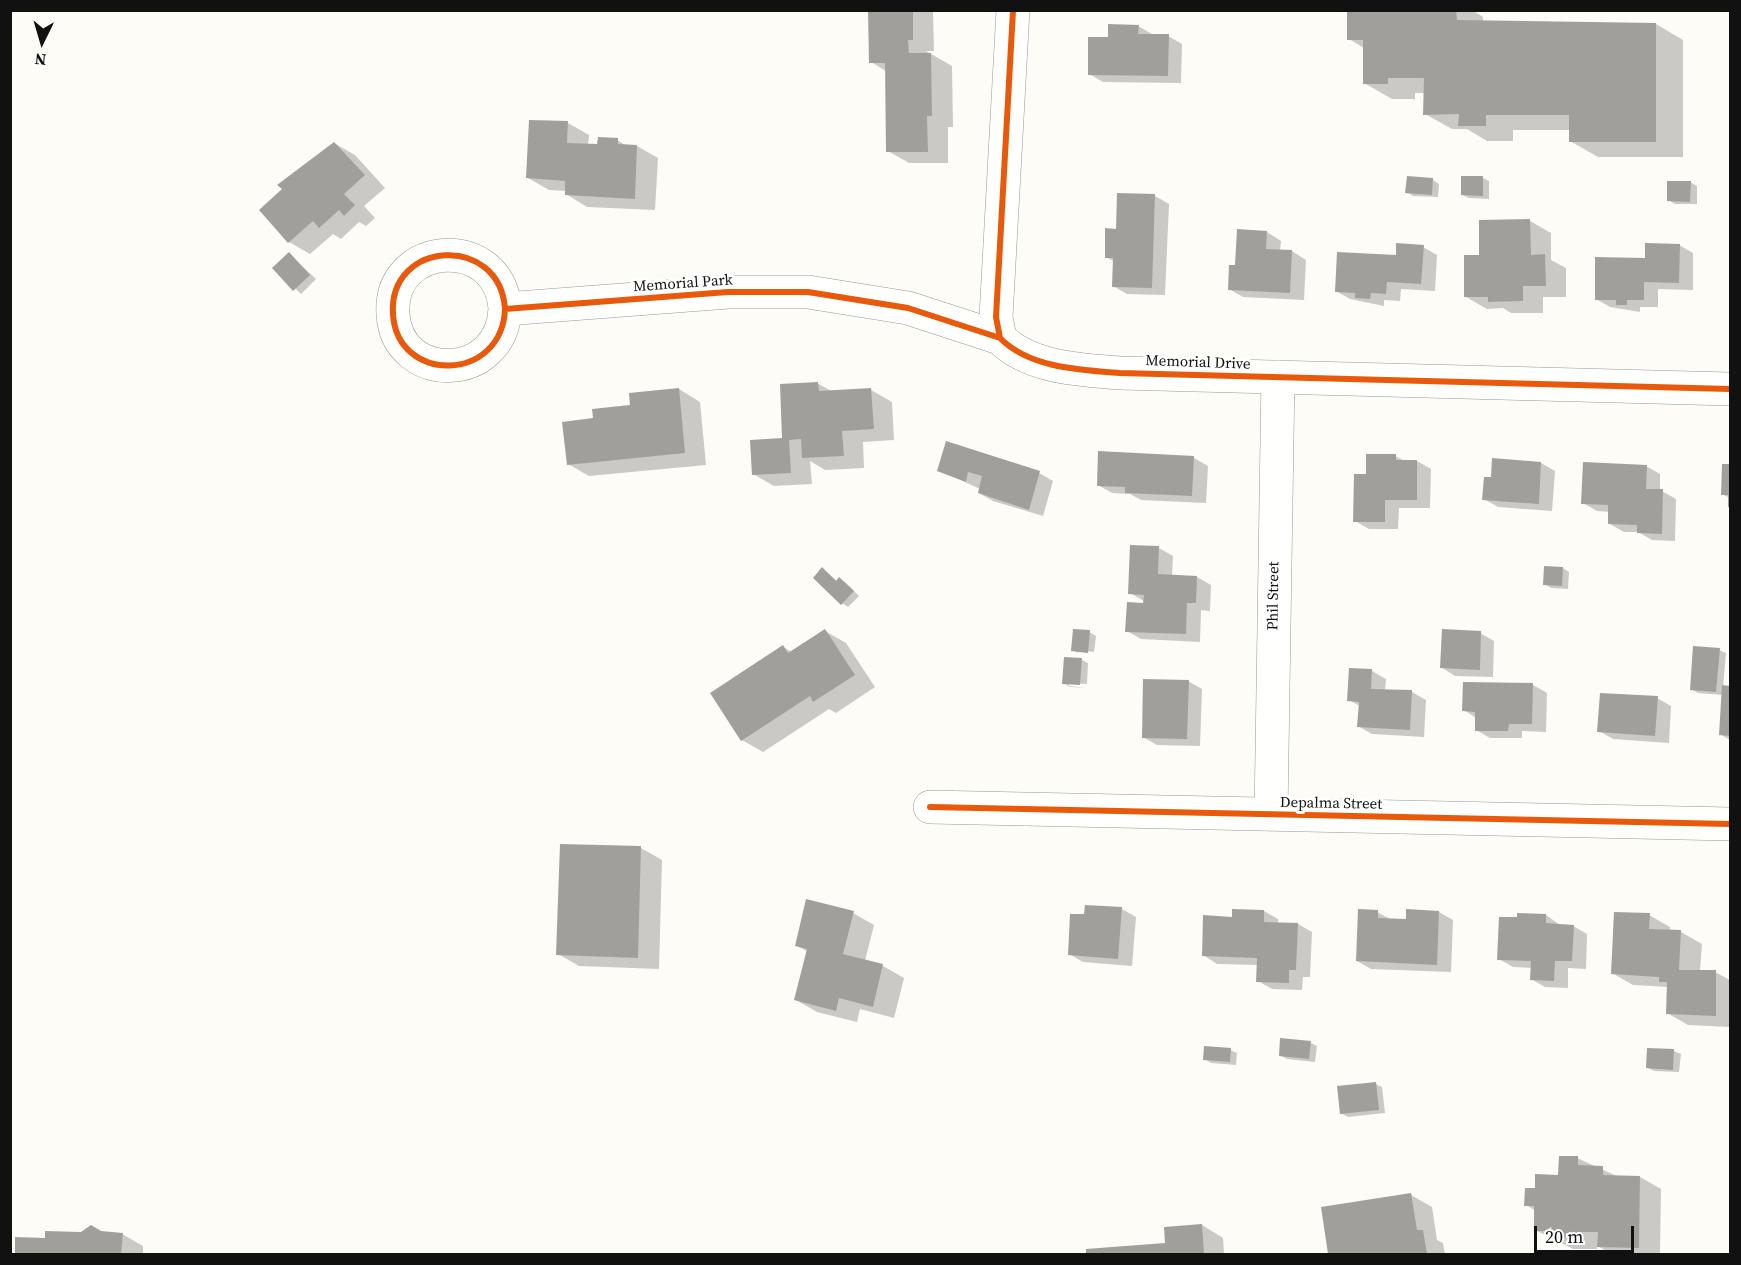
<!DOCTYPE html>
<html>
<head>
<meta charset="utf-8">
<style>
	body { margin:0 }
	#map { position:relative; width:1741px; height:1265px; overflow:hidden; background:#fdfcf7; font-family:"Source Serif 4",serif }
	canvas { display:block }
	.frame { position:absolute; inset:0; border:12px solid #111; pointer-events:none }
	.north { position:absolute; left:12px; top:12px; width:60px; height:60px; -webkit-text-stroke:4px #fff; paint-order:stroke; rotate:185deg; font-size:16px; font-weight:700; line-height:24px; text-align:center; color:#111 }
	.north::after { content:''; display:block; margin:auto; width:21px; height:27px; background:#111; clip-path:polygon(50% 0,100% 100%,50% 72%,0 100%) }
	.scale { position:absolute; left:1534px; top:1226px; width:100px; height:27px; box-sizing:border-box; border:3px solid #111; border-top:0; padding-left:8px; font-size:18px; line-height:21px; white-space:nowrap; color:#111; -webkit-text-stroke:4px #fff; paint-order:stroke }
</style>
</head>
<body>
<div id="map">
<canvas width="1741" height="1265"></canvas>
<div class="frame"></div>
<div class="north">N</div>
<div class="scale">20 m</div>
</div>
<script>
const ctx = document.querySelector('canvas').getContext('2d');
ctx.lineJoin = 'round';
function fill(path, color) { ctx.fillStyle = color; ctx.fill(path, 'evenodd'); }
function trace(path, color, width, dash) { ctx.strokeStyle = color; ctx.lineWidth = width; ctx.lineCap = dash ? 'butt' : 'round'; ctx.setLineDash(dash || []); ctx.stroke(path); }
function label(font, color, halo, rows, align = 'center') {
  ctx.font = font + ' "Source Serif 4",serif'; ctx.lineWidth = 6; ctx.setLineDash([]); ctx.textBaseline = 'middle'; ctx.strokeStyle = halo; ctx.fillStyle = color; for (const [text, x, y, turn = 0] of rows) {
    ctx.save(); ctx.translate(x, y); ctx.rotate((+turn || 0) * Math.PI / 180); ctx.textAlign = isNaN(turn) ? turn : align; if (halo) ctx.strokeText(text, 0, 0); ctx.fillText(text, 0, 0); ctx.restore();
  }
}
fill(new Path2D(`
	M870,10L933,12L934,51H926L952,66L953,127H948V163H909L888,151L886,71L871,62Z
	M1349,10H1472L1483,17V22L1656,24L1683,40V157H1598L1570,141V130H1513V141H1487L1467,129H1452L1425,114V93H1415V99H1392L1364,83V48L1349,39Z
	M1138,26L1152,34L1168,36L1182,44L1181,83L1103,82L1089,74L1109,39Z
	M568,123L589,135L588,145L598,146L617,140L627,146H637L658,158L655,210L587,207L566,194V191L549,190L528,178Z
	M334,143L355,155L385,188L364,206L375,218L366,226L359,222L341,239L333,234L310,254L289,242L261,210Z
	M1483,178L1489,181V199L1469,198L1462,195Z
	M1433,180L1439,184L1438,197L1413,196L1407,192Z
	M1690,182L1697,186V204H1675L1668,200Z
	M1155,196L1169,204L1165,295L1127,294L1113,286L1115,262L1106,257L1117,231Z
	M1530,221L1551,233V260L1566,268V297H1543V313H1511L1503,308L1487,309L1466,297L1481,256Z
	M1267,232L1281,241L1280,251H1292L1306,260L1304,300L1243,297L1229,289L1236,267Z
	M1679,245L1693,253V290L1658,289V307H1640V312L1610,307L1596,299L1646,259Z
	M1423,247L1437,255L1435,291L1401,289L1400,301L1384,300V306L1350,299L1336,291Z
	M289,254L316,279L301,294L274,268Z
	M817,383L833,392L871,390L892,402L894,440L863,442L864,468L825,470L810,461L812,484L774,486L753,474L784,440Z
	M679,389L700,402L706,465L589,476L568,464L594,420Z
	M1100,453L1194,458L1208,466L1206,503L1141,500L1130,494L1112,493L1098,485Z
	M1395,456L1405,461H1417L1431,469L1430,508H1399L1398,529H1369L1355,521Z
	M1494,460L1541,463L1555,471L1552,511L1498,507L1484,499L1493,479Z
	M1646,466L1660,474V490L1676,499L1675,541L1652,540L1638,532H1624L1610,524V512L1597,511L1583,503Z
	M1723,466H1730V507V498L1722,494Z
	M939,470L1039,473L1053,481L1043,516L993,501L979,493L980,489Z
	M1159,548L1173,556L1172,576L1197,577L1211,585L1210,611L1201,610L1200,642L1141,639L1127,631L1149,604L1130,593Z
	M1563,568L1569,572L1568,589L1551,588L1545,584Z
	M823,569L837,581L840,579L846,583L859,596L848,607L842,603Z
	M825,631L846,643L875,687L836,713L829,709L763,752L742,740L712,693L783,647L792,652Z
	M1089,632L1096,636L1094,652L1078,650V653L1073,650Z
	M1480,633L1494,641L1493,677L1455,676L1441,667Z
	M1719,650L1726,653L1723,687H1730V740L1720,734L1723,695L1698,693L1691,689Z
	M1082,660L1088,663L1087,684L1069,683V686L1087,688L1070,687L1064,683Z
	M1372,671L1386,679L1385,691L1412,692L1426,700L1424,737L1372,734L1358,726L1360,706L1349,700Z
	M1188,681L1202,689L1200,746L1157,745L1143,737Z
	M1533,685L1547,693L1546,732L1522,731V738H1490L1476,730V718L1464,710Z
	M1657,698L1671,706L1669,743L1613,739L1599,731Z
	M561,845L641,848L662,860L659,969L579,966L558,954Z
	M1122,909L1136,917L1132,966L1083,962L1069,954L1085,916Z
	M1264,911L1278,919V924H1298L1312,932L1310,977H1303L1302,990L1272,989L1258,981V965L1217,964L1203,955L1233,918Z
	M1377,912L1392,920L1407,921L1439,912L1453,920L1451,972L1371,969L1357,961Z
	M853,913L874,925L865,961L883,966L904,978L894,1018L860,1009L857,1022L817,1012L796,1000L808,952L796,945Z
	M1519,915H1546L1560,925L1573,926L1587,934L1586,969L1568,968V988L1545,987L1531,979L1532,968L1513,967L1499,959Z
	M1649,915L1670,927V931L1681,932L1702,944L1700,971L1715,972L1730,980V1027L1688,1025L1667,1013L1668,987L1633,985L1612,973Z
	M1311,1043L1317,1046L1315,1062L1287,1059L1280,1055Z
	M1649,1049L1674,1051L1681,1054L1679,1072L1654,1071L1648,1068Z
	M1230,1050L1237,1053L1236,1065L1211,1063L1205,1059Z
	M1375,1084L1382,1087L1385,1113L1348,1117L1341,1113Z
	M1577,1158L1619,1177H1640L1661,1189L1660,1254H1613L1597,1246V1249H1573L1535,1230L1536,1211L1526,1205L1536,1190L1560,1176Z
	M1411,1195L1432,1207L1437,1240L1443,1243L1445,1254H1330L1322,1208Z
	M1202,1225L1223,1238L1224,1254H1088V1250L1166,1245Z
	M102,1233L122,1234L143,1246V1254H16L17,1238L46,1239Z`), '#0003');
fill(new Path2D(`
	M868,10H913V40H908L909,53H931L932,116H927L928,152H886L885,63H869Z
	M1347,10H1456L1457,20L1656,23V142H1569V115H1486V126H1458L1459,114L1423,115L1424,78H1388V84H1363V40H1347Z
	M1108,24L1139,25L1138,34H1169L1168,76L1088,75V37H1108Z
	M529,120L568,121L567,143L597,144L598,137L618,138V144L637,145L635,199L565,195V181L526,178Z
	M334,142L365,175L344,194L355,205L344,216L339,210L319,228L313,221L288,243L259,210L282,189L277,185Z
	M1407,176L1433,178L1432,195L1405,193Z
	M1461,176H1483V196L1461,195Z
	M1667,181H1691L1690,202L1667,201Z
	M1117,193L1155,194L1152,288L1112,287L1113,258H1105V228L1116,229Z
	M1530,219L1531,255L1545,254L1546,286H1523V301L1488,302V297H1464V255H1479V220Z
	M1237,229L1267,231L1266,249L1292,250L1290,293L1228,290L1229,265H1235Z
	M1396,243L1424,245L1421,284L1387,282L1386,294L1371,293L1370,299L1355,298V293L1335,292L1337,252L1396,255Z
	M1645,243L1680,244L1679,283L1644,282V300H1627V305H1616V300H1595V257L1645,258Z
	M289,252L310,275L293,291L272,268Z
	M818,382L819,391L871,388L874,429L842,431L844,456L802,458L801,439L789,440L791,473L752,475L750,440L782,438L780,384Z
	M679,388L685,453L567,465L562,422L593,418L592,409L630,405L629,393Z
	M946,441L1040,471L1029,510L978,493L982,476L968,472L966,482L937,471Z
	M1098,451L1194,456L1192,496L1125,493V487L1097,486Z
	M1366,454H1396V460H1417V500H1385V522H1353L1354,474H1366Z
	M1492,458L1541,462L1539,504L1482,500L1484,477H1491Z
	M1583,462L1647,465L1646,489H1663L1662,534L1637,533V525L1608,524V505L1581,504Z
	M1722,464H1730V507H1728V495H1721Z
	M1130,545L1159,546L1158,574L1197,576L1196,603H1187L1186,634L1125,632L1127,602L1143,603L1144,595L1128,594Z
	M1544,566L1563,567L1562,586L1543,585Z
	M822,567L836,581L839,577L854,591L841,605L813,578Z
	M825,629L855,675L813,702L810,696L741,741L710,693L783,645L788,653Z
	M1073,629L1090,630L1088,653L1071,651Z
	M1442,629L1481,631L1480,670L1440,668Z
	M1693,646L1720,648L1716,692L1690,690Z
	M1064,657L1082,658L1080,685L1062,684Z
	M1349,668L1372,669L1371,689L1412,690L1410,730L1357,727L1359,702L1347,701Z
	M1143,679L1189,680L1187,739L1142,738Z
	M1463,682L1533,683L1532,724H1509L1508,731H1475V712L1462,711Z
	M1722,685L1730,686V736L1719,735Z
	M1600,693L1658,696L1655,736L1597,732Z
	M560,844L641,846L638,958L556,955Z
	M806,899L854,911L843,954L883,964L873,1007L839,998L836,1011L794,1000L807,949L795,946Z
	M1085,905L1122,907L1118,959L1068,955L1070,914H1084Z
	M1232,909L1264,910V922L1298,923L1296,970H1289V983L1256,982L1257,958L1202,956L1203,915L1232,917Z
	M1358,909L1378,910V918L1406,919V909L1439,911L1437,965L1356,961Z
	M1614,912L1650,913L1649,929L1681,930L1679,970H1716V1016L1666,1014L1667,982H1659V977L1611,974Z
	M1517,913L1546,914V923L1574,925L1572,961H1555L1554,981L1530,980L1531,961L1497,960L1499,917H1517Z
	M1280,1038L1311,1041L1309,1059L1279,1056Z
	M1204,1046L1231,1048L1230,1062L1203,1060Z
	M1647,1048L1674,1049L1673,1070L1646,1068Z
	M1376,1082L1379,1110L1340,1114L1337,1086Z
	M1559,1156H1578V1165L1603,1166V1175L1640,1176L1639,1248L1597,1247L1598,1232H1577V1238H1550V1231H1534V1206H1524L1525,1188H1535V1174L1558,1175Z
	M1411,1193L1417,1230H1423L1427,1254H1328L1321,1207Z
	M1202,1224L1204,1254H1086V1249L1165,1243L1164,1227Z
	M91,1225L101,1231L123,1233L121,1254H15V1237L45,1238V1231L81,1232Z`), '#a19f9c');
const street = new Path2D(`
	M1013,10L996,317L1000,338C1029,368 1081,370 1120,373L1730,389
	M505,309C500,233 388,240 393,314C397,384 502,383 505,309L728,292H808L908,308L1000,338
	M930,807L1730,824
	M1271,814L1278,377`);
trace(street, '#979795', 34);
trace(street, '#fffffe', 33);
trace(new Path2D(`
	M1013,10L996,317L1000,338C1029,368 1081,370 1120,373L1730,389
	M505,309C500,233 388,240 393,314C397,384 502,383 505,309L728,292H808L908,308L1000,338
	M930,807L1730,824`), '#e8590c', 6);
label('15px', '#111', '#fff', [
	["Memorial Park",683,284,-4],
	["Memorial Drive",1198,363,2],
	["Phil Street",1274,596,-89],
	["Depalma Street",1331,804,1]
]);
</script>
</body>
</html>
